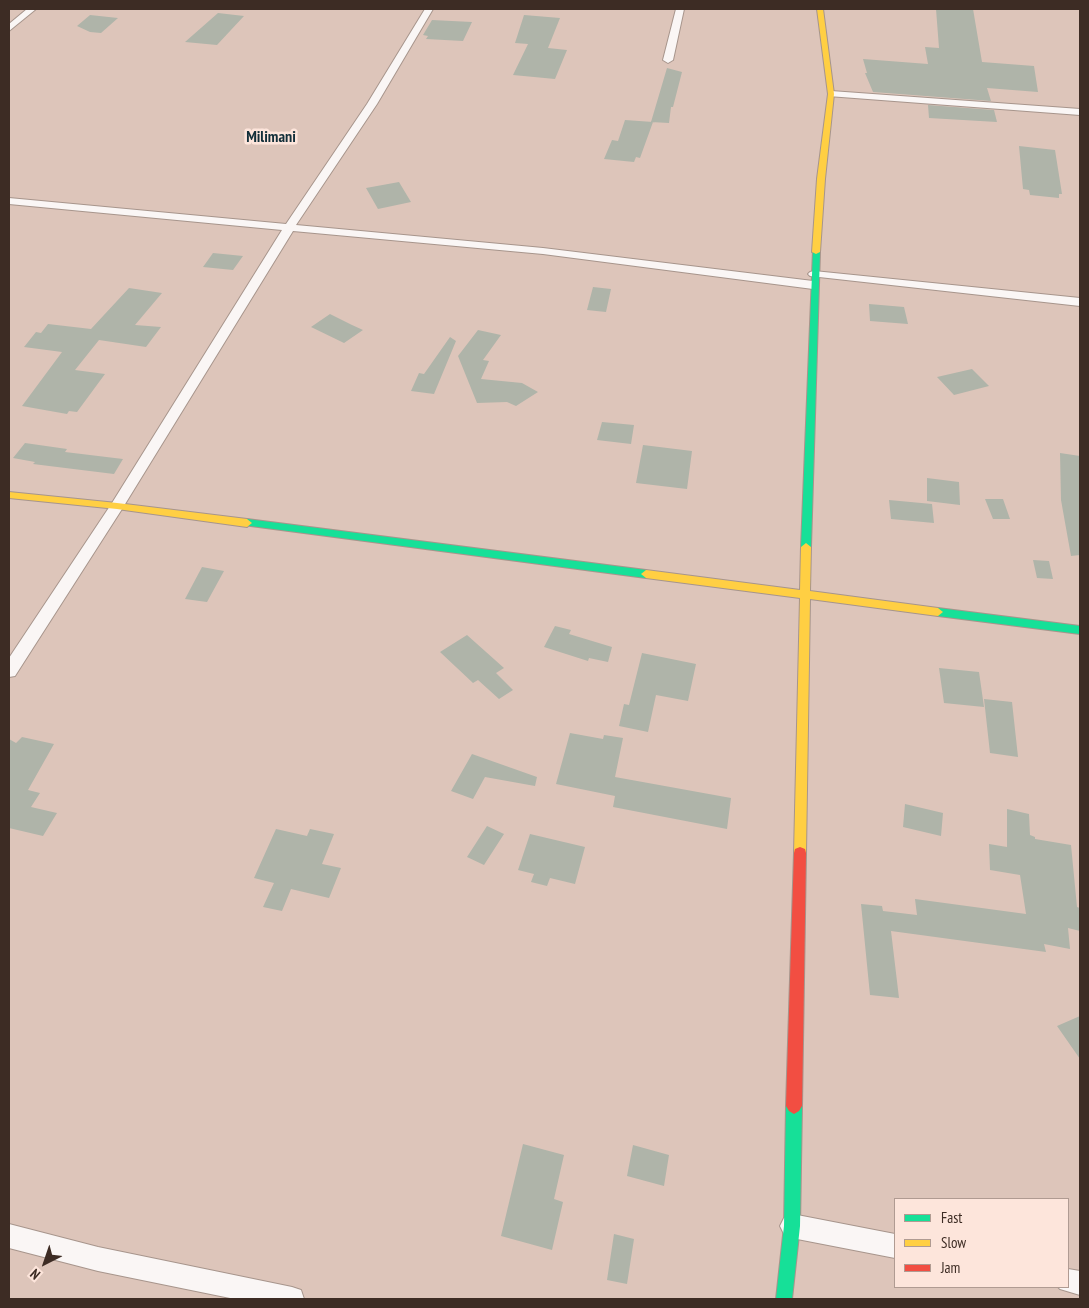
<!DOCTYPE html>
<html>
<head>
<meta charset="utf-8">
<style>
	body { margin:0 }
	#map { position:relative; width:1089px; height:1308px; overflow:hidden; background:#ddc5ba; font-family:"PT Sans Narrow",sans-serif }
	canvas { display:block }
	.frame { position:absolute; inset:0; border:10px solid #3d2c24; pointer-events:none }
	.legend { position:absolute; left:894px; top:1198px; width:175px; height:90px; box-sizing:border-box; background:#fde5db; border:1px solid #b09b92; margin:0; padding:6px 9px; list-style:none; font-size:15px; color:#3d2c24 }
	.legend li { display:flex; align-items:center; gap:10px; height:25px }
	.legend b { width:25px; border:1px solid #b09b92 }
	.north { position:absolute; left:20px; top:1238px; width:50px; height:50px; -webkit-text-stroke:4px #fde5db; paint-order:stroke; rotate:221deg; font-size:14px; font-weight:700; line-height:20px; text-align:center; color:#3d2c24 }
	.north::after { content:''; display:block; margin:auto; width:18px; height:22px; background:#3d2c24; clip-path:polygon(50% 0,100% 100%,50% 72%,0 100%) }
</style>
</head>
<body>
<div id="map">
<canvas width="1089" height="1308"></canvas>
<div class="frame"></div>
<ul class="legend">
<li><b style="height:6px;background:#16e098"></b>Fast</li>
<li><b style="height:6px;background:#ffcf43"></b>Slow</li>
<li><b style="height:6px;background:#f24e42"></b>Jam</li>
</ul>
<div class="north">N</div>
</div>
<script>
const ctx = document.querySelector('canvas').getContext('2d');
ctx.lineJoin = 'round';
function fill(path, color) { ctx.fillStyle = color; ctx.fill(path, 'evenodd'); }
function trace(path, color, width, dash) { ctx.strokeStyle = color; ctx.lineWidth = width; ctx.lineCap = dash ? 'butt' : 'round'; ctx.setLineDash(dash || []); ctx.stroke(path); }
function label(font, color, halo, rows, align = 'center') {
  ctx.font = font + ' "PT Sans Narrow",sans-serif'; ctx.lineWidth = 5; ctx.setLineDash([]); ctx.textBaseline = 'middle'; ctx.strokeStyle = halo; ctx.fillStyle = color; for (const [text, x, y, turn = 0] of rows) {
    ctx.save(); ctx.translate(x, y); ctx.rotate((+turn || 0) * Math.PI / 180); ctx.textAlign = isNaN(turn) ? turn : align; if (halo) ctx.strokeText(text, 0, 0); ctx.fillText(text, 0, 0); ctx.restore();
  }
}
fill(new Path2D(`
	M936,9H973L982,62L1034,66L1038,92L987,88L991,101L873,92L865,73H867L863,59L928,64L925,47L939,48Z
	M218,13L244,16L217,45L185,42Z
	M90,15L118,18L101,33L90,32L77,26Z
	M524,15L560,18L548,48L567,50L555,79L513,75L528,44L515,43Z
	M432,20L472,22L463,41L426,39L428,36L423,35Z
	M667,68L682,72L673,107H671L669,123L651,122Z
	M928,105L994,110L997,122L929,118Z
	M625,120L653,122L640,158L636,157L634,162L604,159L612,140L618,141Z
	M1019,146L1055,150L1062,194H1059V198L1030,195L1029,190L1023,189Z
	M399,182L411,202L378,209L366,188Z
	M213,253L243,256L233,270L203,267Z
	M593,287L611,289L606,312L587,310Z
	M129,288L162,293L135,325L161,327L146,347L99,340L75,370L105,374L77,412L69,411L67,414L22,406L62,352L24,347L36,332L41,333L48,324L91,329Z
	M869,304L904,307L908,324L870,321Z
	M330,314L352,325L363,330L344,343L311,327Z
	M478,330L501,335L483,360L489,361L481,379L522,383L538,392L516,406L507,402L477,403L458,356Z
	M450,337L456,341L434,394L411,391L419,373L424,374Z
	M972,369L989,386L954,395L937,377Z
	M602,422L634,425L631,444L597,440Z
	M25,443L67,449L65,452L123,459L114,474L33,464L35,462L13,458Z
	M643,445L692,451L687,489L636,483Z
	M1060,453L1080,456V555L1071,556L1061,500Z
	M927,478L959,482L960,505L927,501Z
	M985,499H1003L1010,519H993Z
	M889,500L932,504L934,523L891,519Z
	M1033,560L1049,561L1053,579L1037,578Z
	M202,567L224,571L207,602L185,599Z
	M555,626L571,630L569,634L612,647L608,662L589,658L588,661L544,647Z
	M467,635L504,668L496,673L513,690L499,699L478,680L473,683L440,652Z
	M642,653L696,664L688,701L656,695L648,732L619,726L624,704L629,705Z
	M939,668L979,672L984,707L944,703Z
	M984,699L1012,702L1018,757L990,753Z
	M570,733L603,739L604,735L623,738L615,777L731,798L727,829L613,807L615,796L556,784Z
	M22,737L54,744L28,790L40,793L31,807L57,813L43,836L9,828V739L16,743Z
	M472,754L537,777L535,786L485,777L473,799L451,791Z
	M905,804L943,813L941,836L903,827Z
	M1007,809L1029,814L1030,835L1035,837V839L1071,845L1077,907L1080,908V931L1068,928L1070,949L1044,944L1046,952L891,931L899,998L870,995L861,904L882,906L883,911L917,915L915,899L1026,914L1020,875L990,870L989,844L1007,847Z
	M487,826L504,834L484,865L467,857Z
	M276,829L307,836L310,829L334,834L322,864L341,868L329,898L291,889L282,911L263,907L274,883L254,878Z
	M530,834L585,847L575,884L550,878L547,886L531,882L534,874L518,870Z
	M1080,1016V1059L1057,1026Z
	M523,1144L564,1155L554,1199L563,1202L552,1250L501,1236Z
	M633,1145L669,1155L664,1186L627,1176Z
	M614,1234L634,1239L627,1284L607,1280Z`), '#afb4a9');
const street = new Path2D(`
	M27,9H36L9,31V24Z
	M425,9H433L377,104L296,225L543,248L813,281L819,285L813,289L543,254L293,231L122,509L15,676L9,677V658L112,503L282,230L9,204V198L286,224L367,104Z
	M676,9H684L673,60L668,63L663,60Z
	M831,91L1080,109V115L828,96V92Z
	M814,271L1080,298V306L810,276L808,274L810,272Z
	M792,1214L895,1234V1258L792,1238L784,1234L780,1226L784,1218Z
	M9,1224L98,1247L292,1287L301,1290L304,1299H235L98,1271L9,1248Z
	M1068,1269L1080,1271V1295L1060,1289L1058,1287H1068Z`);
const fast = new Path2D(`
	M813,250L820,252L811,547L806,551L801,547Z
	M247,519L646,570L651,574L646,578L243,525L242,523Z
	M938,608L1080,626V634L938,616L933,612Z
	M794,1098L799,1101L802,1106L800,1226L792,1299H776L784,1226L786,1106L789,1101Z`);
const slow = new Path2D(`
	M817,9H823L834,94L825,179L820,252L816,254L812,252L817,179L828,94Z
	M9,492L117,503L247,519L252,523L247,527L117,509L9,498Z
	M806,543L811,547L810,591L938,608L943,612L938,616L810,599L806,853L805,857L800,859L795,857L794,853L800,598L646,578L641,574L646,570L800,590L801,547Z`);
const jam = new Path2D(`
	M800,847L805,849L806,853L802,1106L799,1111L794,1114L789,1111L786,1106L794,853L795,849Z`);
trace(street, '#a7958c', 2);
trace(fast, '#a7958c', 2);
trace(slow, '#a7958c', 2);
trace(jam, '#a7958c', 2);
fill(street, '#faf6f5');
fill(fast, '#16e098');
fill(slow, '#ffcf43');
fill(jam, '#f24e42');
label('bold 16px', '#122f3a', '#fde5db', [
	["Milimani",271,137]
]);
</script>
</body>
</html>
